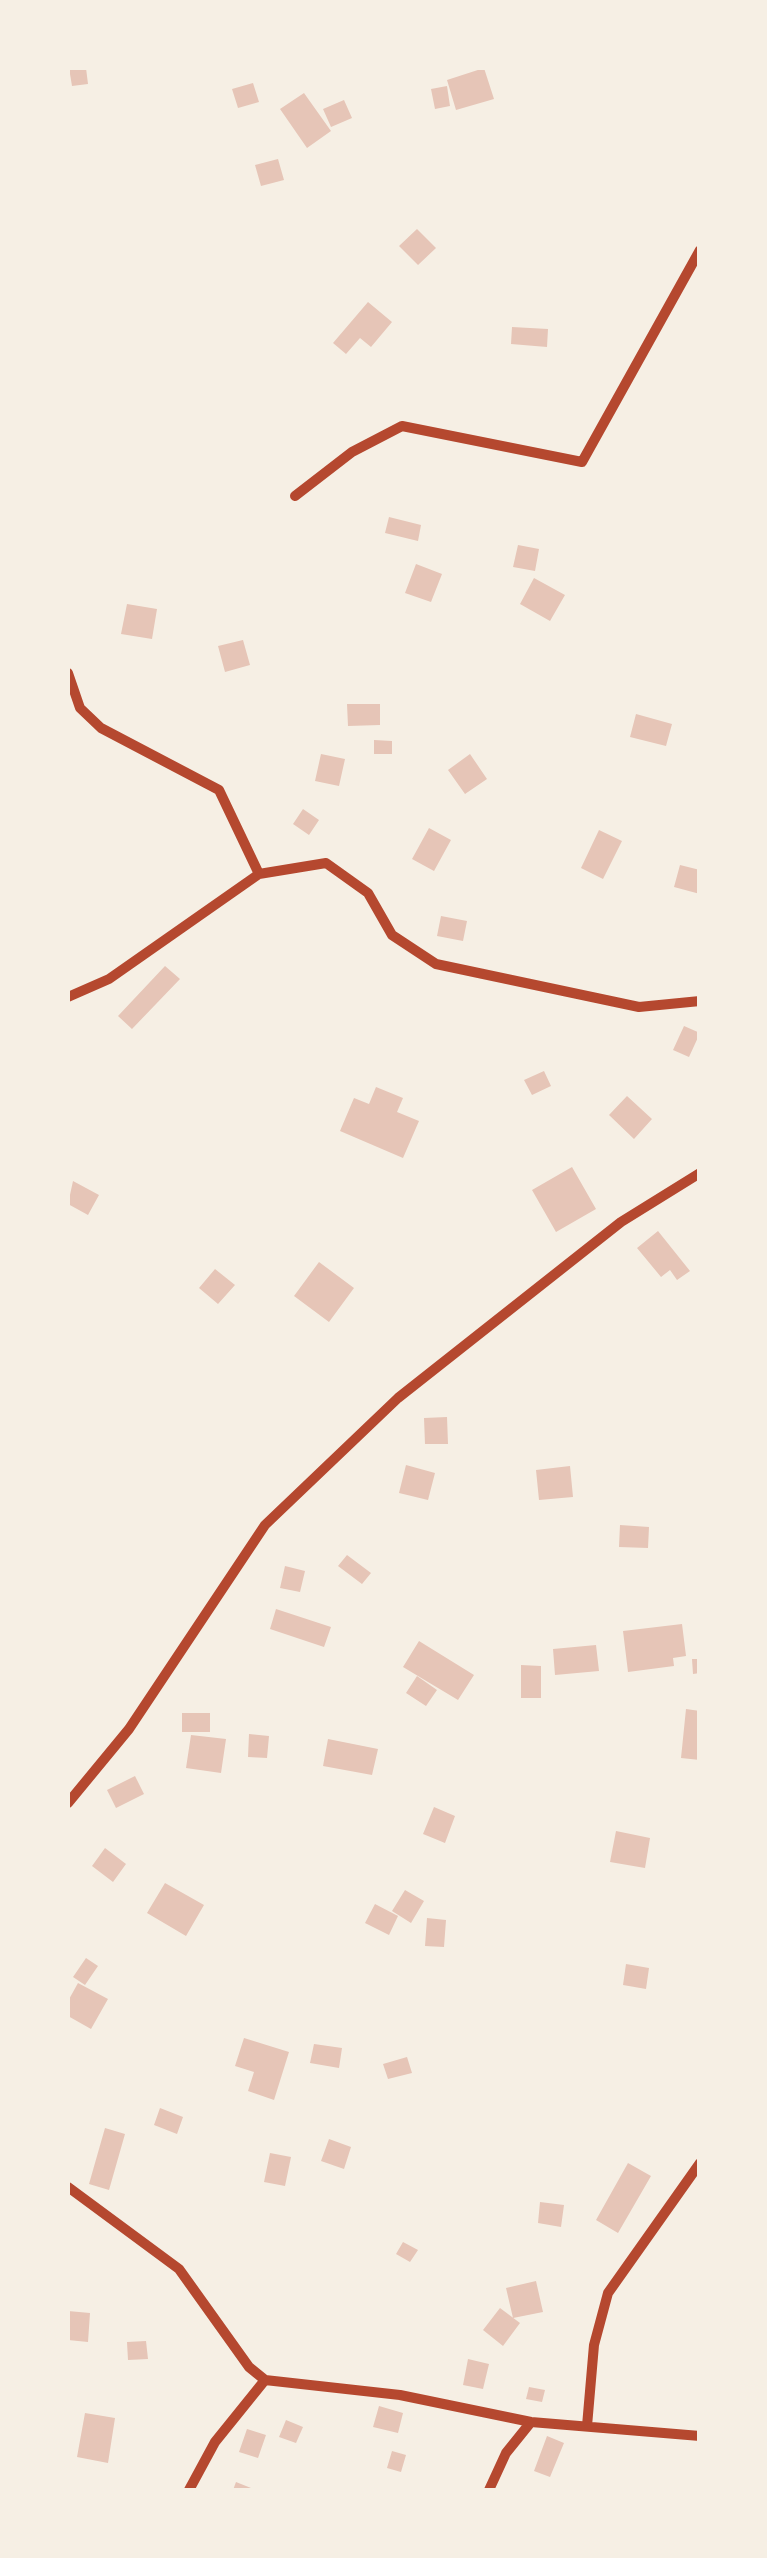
<!DOCTYPE html>
<html>
<head>
<meta charset="utf-8">
<style>
	body { margin:0 }
	#map { position:relative; width:767px; height:2558px; overflow:hidden; background:#f6efe4; font-family:Jost,sans-serif }
	canvas { display:block }
	.frame { position:absolute; inset:0; border:70px solid #f6efe4; pointer-events:none }
</style>
</head>
<body>
<div id="map">
<canvas width="767" height="2558"></canvas>
<div class="frame"></div>
</div>
<script>
const ctx = document.querySelector('canvas').getContext('2d');
ctx.lineJoin = 'round';
function fill(path, color) { ctx.fillStyle = color; ctx.fill(path, 'evenodd'); }
function trace(path, color, width, dash) { ctx.strokeStyle = color; ctx.lineWidth = width; ctx.lineCap = dash ? 'butt' : 'round'; ctx.setLineDash(dash || []); ctx.stroke(path); }
fill(new Path2D(`
	M69,68H86L88,84L72,86Z
	M484,68L494,99L456,110L447,80Z
	M253,83L259,102L238,108L232,89Z
	M447,86L450,106L435,109L431,89Z
	M304,93L331,131L307,148L280,109Z
	M344,100L352,118L331,127L323,109Z
	M278,159L284,180L261,186L255,165Z
	M417,229L436,248L418,265L399,246Z
	M368,302L392,322L371,347L360,338L346,354L333,343Z
	M512,327L548,329L547,347L511,344Z
	M389,517L421,525L418,541L385,533Z
	M518,545L539,549L535,571L513,567Z
	M416,564L442,574L431,602L405,593Z
	M534,578L565,595L550,621L520,604Z
	M127,604L157,609L152,639L121,634Z
	M243,640L250,665L225,672L218,646Z
	M347,704H380V725L348,726Z
	M636,714L672,724L666,746L630,737Z
	M374,740L392,741V754H374Z
	M321,754L345,759L339,786L315,781Z
	M470,754L487,779L465,794L448,770Z
	M303,809L319,820L309,835L293,824Z
	M429,828L451,840L434,871L412,859Z
	M599,830L622,841L603,879L581,868Z
	M680,865L700,870V894L674,887Z
	M441,916L467,921L463,941L437,936Z
	M165,966L180,979L132,1029L118,1016Z
	M684,1026L700,1033L689,1057L673,1050Z
	M544,1071L551,1086L532,1095L524,1080Z
	M376,1087L403,1098L397,1112L419,1121L403,1158L340,1131L354,1098L369,1104Z
	M627,1096L652,1119L634,1139L609,1115Z
	M572,1167L596,1209L556,1232L532,1190Z
	M73,1181L99,1195L88,1215L68,1204Z
	M658,1231L690,1271L677,1280L670,1270L661,1277L637,1248Z
	M319,1262L354,1288L329,1322L294,1296Z
	M215,1269L235,1285L218,1304L199,1288Z
	M447,1417L448,1444H425L424,1418Z
	M406,1465L435,1473L428,1500L399,1493Z
	M570,1466L573,1497L539,1500L536,1470Z
	M620,1525L649,1527L648,1548L619,1547Z
	M347,1555L371,1573L362,1584L338,1566Z
	M285,1566L305,1571L300,1592L280,1588Z
	M276,1609L331,1627L324,1647L270,1629Z
	M682,1624L686,1656L673,1658L674,1666L628,1672L623,1631Z
	M419,1641L474,1675L458,1700L403,1667Z
	M596,1645L599,1671L555,1675L553,1649Z
	M692,1659H700V1673L693,1674Z
	M521,1665L541,1666V1698H521Z
	M417,1676L437,1690L426,1706L406,1693Z
	M686,1709L700,1711V1760L681,1758Z
	M182,1713H210V1732H182Z
	M249,1734L269,1736L267,1758L248,1757Z
	M191,1735L226,1739L221,1773L186,1768Z
	M328,1739L378,1749L372,1775L323,1766Z
	M135,1776L144,1794L116,1808L107,1790Z
	M434,1807L455,1816L445,1843L423,1834Z
	M616,1831L650,1838L645,1868L610,1862Z
	M105,1848L126,1864L113,1882L92,1866Z
	M165,1883L204,1905L186,1936L147,1913Z
	M405,1890L424,1901L411,1923L392,1911Z
	M375,1904L398,1916L389,1935L365,1923Z
	M427,1918L446,1920L444,1947L425,1946Z
	M86,1958L98,1966L85,1985L73,1977Z
	M626,1964L649,1968L646,1989L623,1985Z
	M78,1983L108,1999L91,2029L68,2016V2001Z
	M244,2038L289,2052L274,2100L248,2091L254,2072L235,2066Z
	M314,2044L342,2048L339,2068L310,2063Z
	M407,2057L412,2073L388,2079L383,2064Z
	M160,2108L183,2117L177,2134L154,2125Z
	M105,2128L125,2134L109,2190L89,2184Z
	M329,2139L351,2147L344,2169L321,2161Z
	M270,2153L291,2157L285,2186L264,2182Z
	M628,2163L651,2176L618,2233L596,2220Z
	M540,2202L564,2205L561,2227L538,2223Z
	M403,2242L418,2250L410,2262L396,2254Z
	M536,2281L543,2312L513,2318L506,2288Z
	M500,2308L520,2323L503,2346L483,2330Z
	M68,2311L90,2313L88,2342L68,2340Z
	M146,2341L148,2359L128,2360L127,2342Z
	M468,2359L489,2364L483,2389L463,2385Z
	M529,2387L545,2390L542,2402L526,2399Z
	M379,2406L403,2413L398,2433L373,2427Z
	M85,2413L115,2418L108,2463L77,2457Z
	M286,2420L303,2427L296,2443L279,2437Z
	M247,2429L266,2435L258,2458L239,2452Z
	M547,2436L564,2443L550,2477L534,2471Z
	M392,2451L406,2455L401,2472L387,2468Z
	M236,2482L256,2490H233Z`), '#e6c5b7');
trace(new Path2D(`
	M295,496L352,452L402,426L582,462L700,250
	M68,673L80,708L101,728L219,790L259,874
	M68,997L109,979L259,874L326,863L368,893L392,935L436,964L639,1007L700,1001
	M68,1803L129,1729L265,1525L398,1398L621,1222L700,1173
	M68,2187L179,2269L249,2367L265,2380L400,2395L531,2422L700,2436
	M587,2426L594,2345L608,2293L700,2163
	M189,2490L215,2442L265,2380
	M489,2490L506,2453L531,2422`), '#b5482f', 10);
</script>
</body>
</html>
